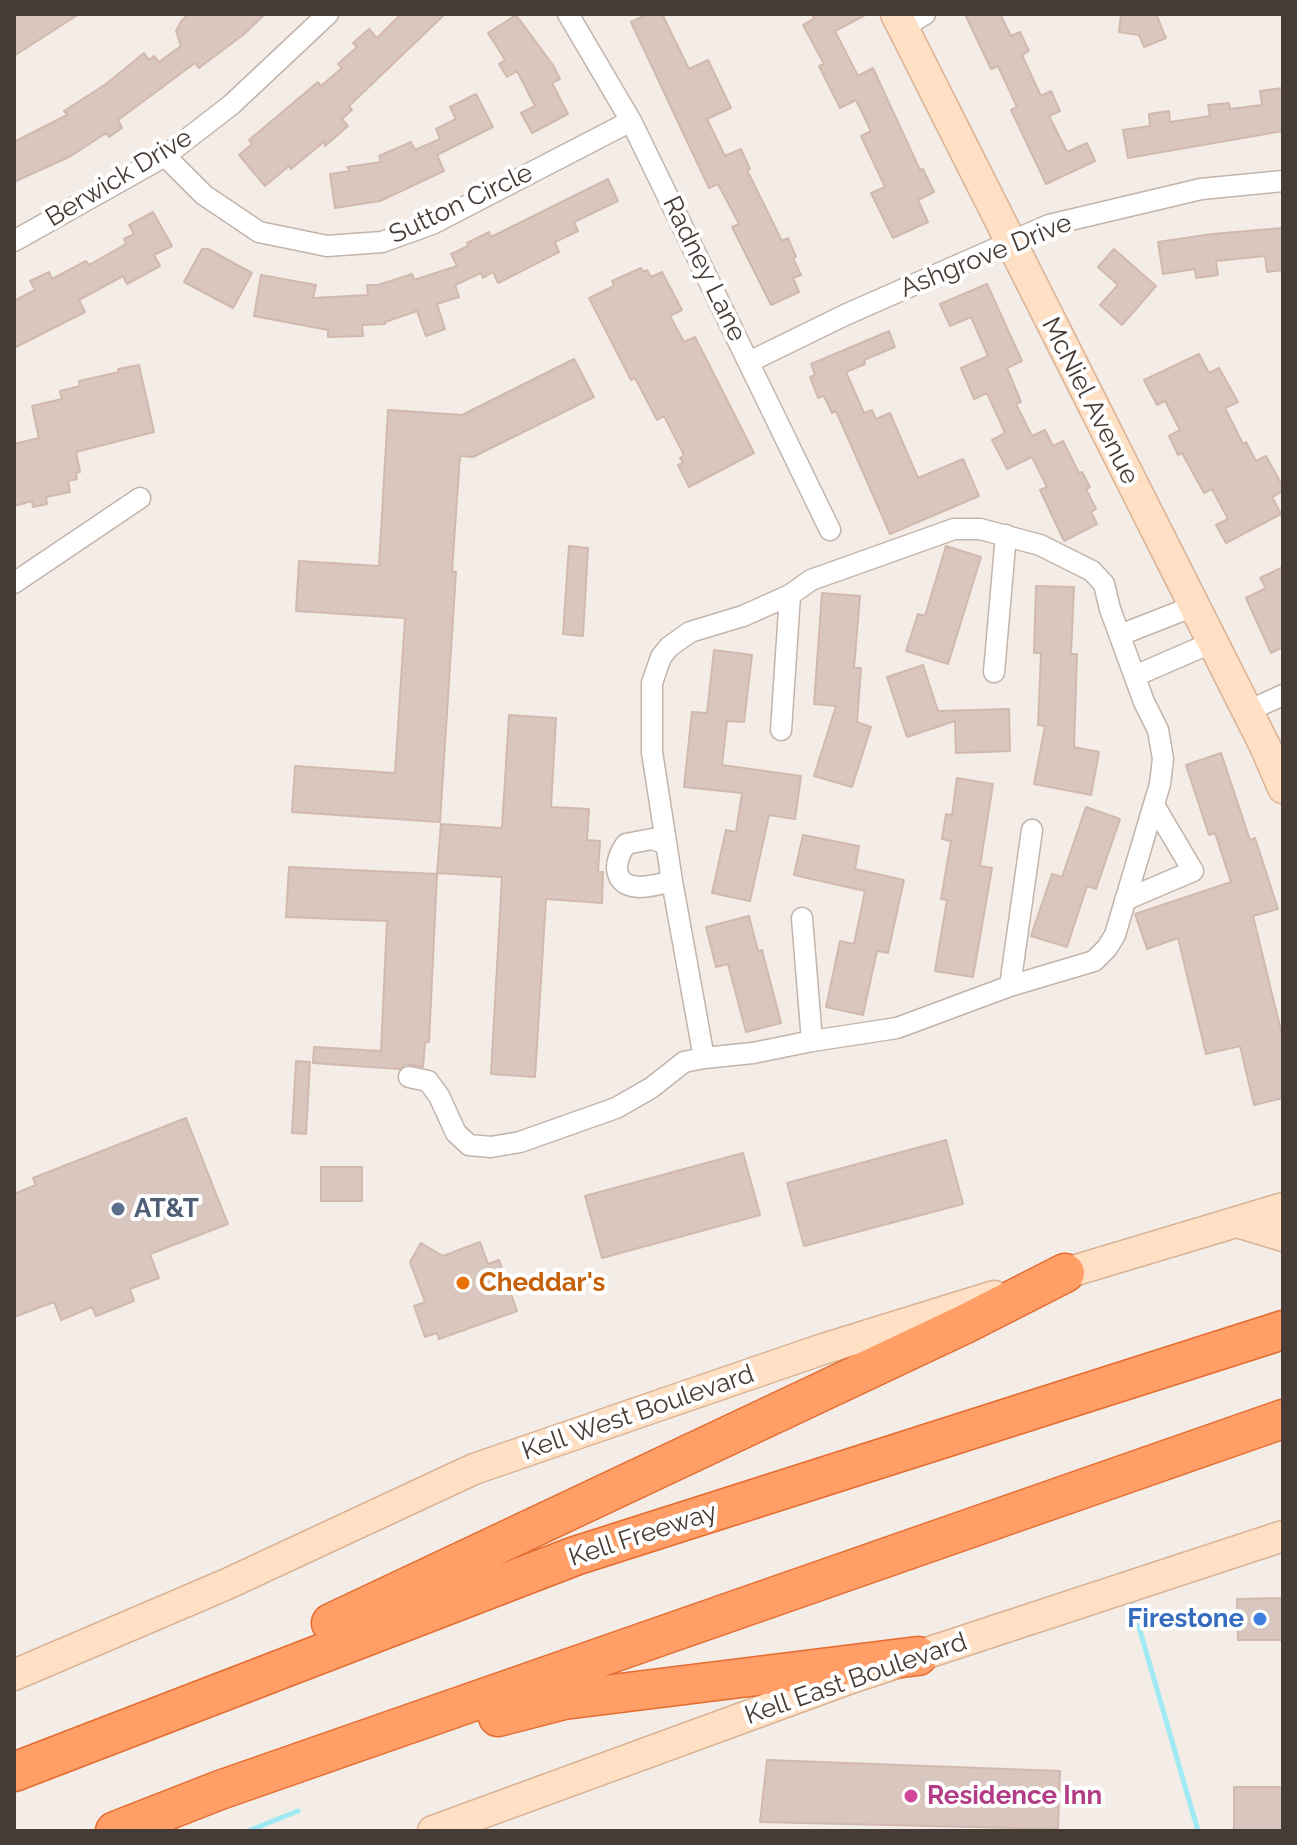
<!DOCTYPE html>
<html>
<head>
<meta charset="utf-8">
<style>
	body { margin:0 }
	#map { position:relative; width:1297px; height:1845px; overflow:hidden; background:#f4ece6; font-family:Raleway,sans-serif }
	canvas { display:block }
	.frame { position:absolute; inset:0; border:16px solid #473b35; pointer-events:none }
</style>
</head>
<body>
<div id="map">
<canvas width="1297" height="1845"></canvas>
<div class="frame"></div>
</div>
<script>
const ctx = document.querySelector('canvas').getContext('2d');
ctx.lineJoin = 'round';
function trace(path, color, width, dash) { ctx.strokeStyle = color; ctx.lineWidth = width; ctx.lineCap = dash ? 'butt' : 'round'; ctx.setLineDash(dash || []); ctx.stroke(path); }
function fill(path, color) { ctx.fillStyle = color; ctx.fill(path, 'evenodd'); }
function label(font, color, halo, rows, align = 'center') {
  ctx.font = font + ' Raleway,sans-serif'; ctx.lineWidth = 8; ctx.setLineDash([]); ctx.textBaseline = 'middle'; ctx.strokeStyle = halo; ctx.fillStyle = color; for (const [text, x, y, turn = 0] of rows) {
    ctx.save(); ctx.translate(x, y); ctx.rotate((+turn || 0) * Math.PI / 180); ctx.textAlign = isNaN(turn) ? turn : align; if (halo) ctx.strokeText(text, 0, 0); ctx.fillText(text, 0, 0); ctx.restore();
  }
}
trace(new Path2D(`
	M1132,1603L1198,1831
	M248,1831L298,1811`), '#a0eaf3', 5);
const building = new Path2D(`
	M14,14H79L14,56Z
	M189,14H265L243,35L199,68L195,63L118,120L122,128L109,137L106,133L71,156L14,182V142L67,115L64,111L106,84L144,53L149,60L154,56L159,62L181,46L176,31L182,20Z
	M401,14H445L349,106L352,110L342,119L348,126L325,146V141L291,169L289,166L265,186L239,155L252,144L249,140L318,82L321,86L342,68L338,64L357,47L353,43L369,29L377,38Z
	M648,14H662L689,69L708,60L731,108L707,119L725,156L741,149L750,169L747,170L782,241L788,238L796,257L793,258L801,275L793,278L799,292L771,305L732,227L739,224L718,184L709,188L631,22Z
	M812,14H867L835,31L858,76L873,68L920,170L923,169L934,192L918,200L928,222L893,238L871,193L885,187L861,136L871,131L856,100L840,108L819,66L824,64L803,25L814,19Z
	M965,14H1000L1011,36L1020,32L1029,51L1022,55L1041,96L1051,91L1060,111L1049,116L1067,152L1087,143L1095,161L1046,184L1011,110L1017,107L998,66L991,69Z
	M1121,14H1156L1166,38L1144,47L1139,35L1119,32Z
	M516,15L553,65L560,79L552,83L568,114L532,133L521,113L535,106L517,71L507,77L499,64L505,60L488,33Z
	M1283,88V131L1128,158L1123,130L1150,126L1149,114L1169,111L1170,122L1210,116L1208,105L1229,103L1230,109L1262,105L1260,91Z
	M476,94L493,127L437,155L444,171L380,201L335,208L330,174L350,171L347,167L381,162L379,156L411,142L415,150L440,139L436,129L456,119L450,107Z
	M608,179L618,201L574,222L578,231L555,242L559,252L498,283L493,272L483,278L481,273L455,285L459,297L437,304L445,329L426,336L417,311L385,322V324L362,325L363,336L328,337V330L254,316L261,275L316,285L313,298L368,295L367,285H378L412,274L414,280L457,266L451,254L468,246L467,243L489,232L491,237Z
	M153,212L172,246L154,255L160,266L127,284L123,276L79,300L85,312L14,348V301L35,290L30,281L49,272L52,279L86,261L89,265L126,244L124,239L134,234L129,225Z
	M1282,228L1283,270L1267,272L1265,256L1216,261L1218,275L1196,278L1195,269L1163,274L1158,242L1212,234Z
	M202,249H208L252,273L233,308L184,282Z
	M1114,249L1156,286L1122,325L1100,305L1118,285L1098,267Z
	M641,268L643,272L647,270L651,277L662,272L682,310L670,316L684,342L695,337L754,453L689,487L678,465L683,463L680,458L684,455L664,416L657,420L635,378L631,380L589,298L614,286L612,281Z
	M987,284L1022,361L1007,368L1021,402L1016,404L1032,436L1045,430L1053,446L1063,441L1079,473L1082,472L1090,487L1086,489L1096,509L1091,512L1097,524L1064,541L1040,490L1047,487L1032,457L1007,469L992,440L1005,433L987,393L974,399L961,368L988,356L971,317L950,326L940,304Z
	M889,331L895,347L864,360L865,364L846,372L864,413L872,410L876,419L890,413L918,478L963,459L979,496L890,534L836,411L832,413L824,396L818,398L810,377L815,375L811,364Z
	M1199,354L1209,373L1219,368L1238,402L1225,408L1243,444L1246,442L1256,461L1266,456L1283,487V491L1272,497L1281,514L1226,543L1216,525L1228,519L1212,489L1204,493L1182,453L1178,455L1169,436L1180,430L1165,401L1157,405L1144,380Z
	M574,359L594,397L473,457L460,456L452,571L456,572L440,822L292,812L295,766L395,773L405,618L296,611L299,561L379,566L388,410L462,415Z
	M139,365L154,432L76,452L80,472L76,473L77,479L68,481L70,492L46,497L47,504L33,507L32,501L14,506V444L39,438L32,406L62,399L60,391L80,386L79,381L119,372L118,369Z
	M569,546L588,548L583,636L563,634Z
	M946,546L981,557L948,664L906,651L918,614L925,616Z
	M1283,567V647L1271,653L1246,598L1266,588L1260,578Z
	M1036,586L1074,587L1071,654H1077L1074,747L1099,752L1091,795L1034,784L1045,726L1038,725L1041,653H1034Z
	M822,593L860,596L854,668H861L857,722L871,727L852,787L814,776L836,706L814,704Z
	M714,650L752,655L744,722L727,721L722,765L801,776L795,819L769,815L750,901L712,893L726,830L736,832L742,793L684,787L692,712L707,713Z
	M923,665L938,711L1009,709L1010,751L956,753L955,721L907,737L887,677Z
	M509,715L556,718L551,807L589,809L587,840L600,841L598,872H603L602,903L546,899L535,1077L491,1074L502,877L437,873L441,824L502,828Z
	M1221,753L1250,840L1255,838L1278,909L1253,916L1283,1039V1098L1254,1105L1240,1046L1206,1054L1178,938L1147,949L1135,914L1231,882L1215,833L1209,835L1186,765Z
	M957,778L993,784L980,866L992,868L973,977L935,971L947,900L941,899L951,841L942,839L946,814L952,815Z
	M1086,807L1120,819L1096,889L1087,886L1067,947L1031,936L1052,874L1062,877Z
	M803,835L859,846L855,869L904,880L888,953L877,951L863,1015L826,1007L840,941L854,944L865,891L794,875Z
	M289,867L437,874L429,1042H425L423,1067L406,1064L399,1069L313,1063L314,1047L381,1051L387,921L286,917Z
	M749,916L758,951L762,950L781,1023L746,1032L728,964L716,967L706,927Z
	M296,1061L310,1062L306,1134L292,1133Z
	M186,1118L228,1224L150,1254L159,1278L130,1289L134,1301L96,1316L92,1307L61,1320L54,1302L14,1317V1194L36,1185L33,1178Z
	M946,1140L963,1204L804,1246L787,1183Z
	M743,1153L760,1215L602,1258L585,1196Z
	M321,1167H362V1201H321Z
	M480,1242L488,1264L499,1260L517,1311L439,1339L437,1333L425,1337L414,1306L425,1302L410,1262L421,1243L443,1256Z
	M1283,1598V1640H1238L1237,1599Z
	M767,1760L1060,1771L1058,1829L760,1822Z
	M1234,1787H1283V1831H1234Z`);
fill(building, '#d9c6be');
trace(building, '#d1b9ae', 2);
const street = new Path2D(`
	M568,14L631,121L830,530
	M903,28L925,14
	M165,156L204,195L259,232L327,246L382,242L432,224L631,121
	M14,241L165,156L231,105L328,14
	M749,362L845,315L1049,225L1201,189L1283,181
	M14,583L140,498
	M1120,635L1194,606
	M994,672L1006,535
	M1135,676L1213,642
	M1248,711L1283,695
	M781,730L790,595
	M666,844L652,839L626,844C621,851 617,859 617,868C619,896 654,886 672,881
	M1125,900L1193,871L1154,805
	M802,918L812,1041
	M1010,986L1032,830
	M409,1077L428,1081L439,1096L456,1133L469,1145L491,1147L520,1142L616,1108L651,1088L684,1062L704,1058L753,1053L812,1041L897,1028L1010,986L1094,961L1107,948L1115,935L1160,784L1163,759L1158,730L1144,702L1110,609L1104,584L1092,571L1040,545L980,529H954L811,580L790,595L743,616L690,632L669,647L661,657L652,683V752L672,881L704,1058`);
const secondary = new Path2D(`
	M896,14L1265,746L1283,788
	M1237,1222L1283,1236
	M1043,1280L1283,1208
	M14,1675L227,1584L474,1469L823,1349L994,1296
	M433,1831L854,1677L1283,1536`);
const highway = new Path2D(`
	M331,1623L965,1324L1065,1273
	M498,1717L564,1700L918,1656
	M14,1772L575,1556L1283,1330
	M115,1831L220,1790L1283,1419`);
trace(street, '#c3b4ab', 23);
trace(secondary, '#d9b396', 33);
trace(highway, '#e46c30', 41);
trace(street, '#fff', 20);
trace(secondary, '#ffe0c5', 30);
trace(highway, '#ff9e66', 38);
for (const [x, y, r, color] of [
	[118,1209,8,"#5c6f8a"],
	[463,1283,8,"#e8710a"],
	[1260,1619,8,"#3f7fe0"],
	[911,1796,8,"#d1479c"]
]) { const dot = new Path2D(); dot.arc(x, y, r, 0, 2 * Math.PI); ctx.fillStyle = color; ctx.fill(dot); trace(dot, '#fff', 3); }
label('26px', '#473b35', '#fff', [
	["Berwick Drive",119,178,-31],
	["Sutton Circle",461,204,-25],
	["Ashgrove Drive",986,256,-22],
	["Radney Lane",704,269,64],
	["McNiel Avenue",1090,401,63],
	["Kell West Boulevard",638,1413,-19],
	["Kell Freeway",643,1535,-18],
	["Kell East Boulevard",856,1679,-19]
]);
label('bold 26px', '#4e5e75', '#fff', [
	["AT&T",134,1209]
], 'left');
label('bold 26px', '#c56008', '#fff', [
	["Cheddar's",479,1283]
], 'left');
label('bold 26px', '#366cbe', '#fff', [
	["Firestone",1244,1619]
], 'right');
label('bold 26px', '#b23c85', '#fff', [
	["Residence Inn",927,1796]
], 'left');
</script>
</body>
</html>
